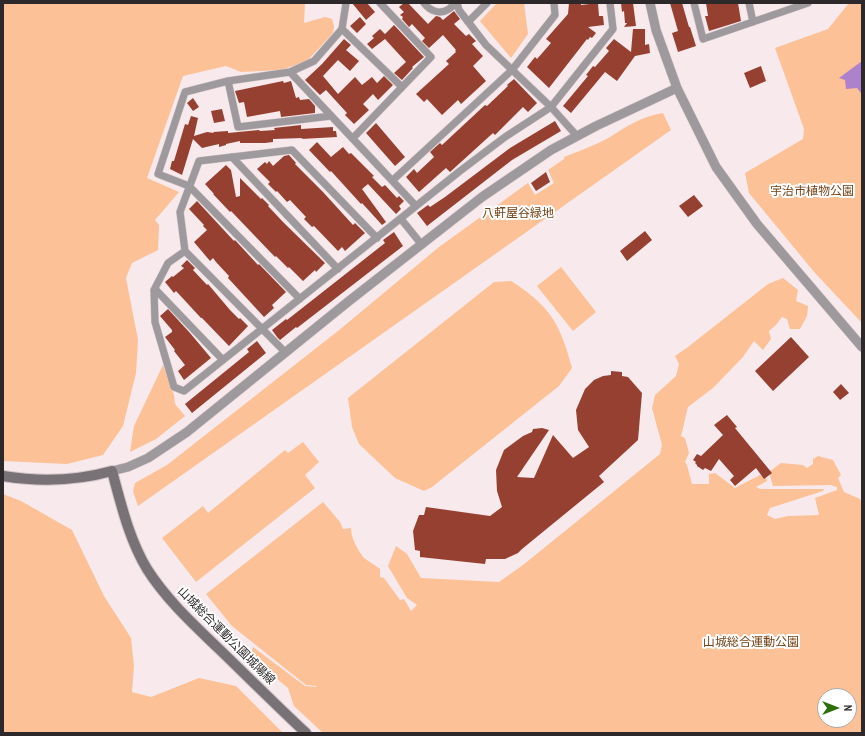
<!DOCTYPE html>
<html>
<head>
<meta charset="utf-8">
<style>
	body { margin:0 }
	#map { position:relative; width:865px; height:736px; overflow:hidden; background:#f7e9ec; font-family:"PT Sans Narrow",sans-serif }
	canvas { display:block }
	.frame { position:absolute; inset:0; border:4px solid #2d2829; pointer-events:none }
	.north { position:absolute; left:817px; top:688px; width:40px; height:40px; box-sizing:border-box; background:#fff; border:1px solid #aba9a9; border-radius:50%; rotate:90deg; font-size:11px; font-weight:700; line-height:16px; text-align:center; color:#2d2829 }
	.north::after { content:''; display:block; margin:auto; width:14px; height:18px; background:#2c6e07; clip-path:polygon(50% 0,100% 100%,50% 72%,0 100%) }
</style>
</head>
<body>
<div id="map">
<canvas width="865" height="736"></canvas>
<div class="frame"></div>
<div class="north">N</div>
</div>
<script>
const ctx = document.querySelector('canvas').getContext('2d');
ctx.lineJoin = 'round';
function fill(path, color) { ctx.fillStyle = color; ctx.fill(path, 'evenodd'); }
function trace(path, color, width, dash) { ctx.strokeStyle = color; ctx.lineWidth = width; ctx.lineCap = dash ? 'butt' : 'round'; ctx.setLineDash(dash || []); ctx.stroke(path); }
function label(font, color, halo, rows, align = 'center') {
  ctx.font = font + ' "PT Sans Narrow","Noto Sans JP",sans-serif'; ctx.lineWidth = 4; ctx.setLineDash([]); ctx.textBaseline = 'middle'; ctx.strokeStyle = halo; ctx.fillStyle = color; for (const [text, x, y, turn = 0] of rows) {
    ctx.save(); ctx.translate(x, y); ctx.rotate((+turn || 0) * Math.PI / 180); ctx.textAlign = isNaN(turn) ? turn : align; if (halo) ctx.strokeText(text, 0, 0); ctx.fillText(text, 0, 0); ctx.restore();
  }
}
fill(new Path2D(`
	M3,3H305L304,23L325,17L332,19L334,26L333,33L307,61L281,70L241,72L226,66L183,76L147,178L179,192L155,220L159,225L158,250L132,263L126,278L138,340L136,373L123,426L103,455L67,464L3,461Z
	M497,3H524L528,34L511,58L480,21Z
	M849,3H862V323L815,273L749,193L745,173L803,139L804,129L775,48L828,29Z
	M663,113L671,130L138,506L133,491L135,483L167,465L338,331L439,247L528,183L535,195L554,183L548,170L564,159V157C579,151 596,145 610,137C627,126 643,116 663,113Z
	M561,267L596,312L573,331L537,286Z
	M783,278L798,290L796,301L808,306L807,316L800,329H790L787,319L782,317L776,325L769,331L771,339L763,350L754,341L743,357L713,388L688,407L681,436L685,438L689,453L685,462L687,465L692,484H709V474L715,473L735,488L760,475L766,477L767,481L756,487L760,489H824L823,491L770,508L767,515L775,519L788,516L819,515L815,498L837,490V487L830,485L773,486L769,472L781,463L803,465L807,468L813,464V459L818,456L833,460L841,475L838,478L844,492L860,499L862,503V733H323L294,706L288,688L250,657L253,647L305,686L316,687L317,686L306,685L232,626L206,594L323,502L340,522L343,529L351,528C351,538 358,551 364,558C369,562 375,565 380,569V577L384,578L400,600L404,599L411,611L417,605L407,598L388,566L396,546L407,554L421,578L499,582L523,565L660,454L662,445L652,408L655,395L676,376L679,364L675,356L688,347L768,284ZM825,696H849V720H825Z
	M511,281C550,306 560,323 572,368L559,386L432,487L424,491L395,478L359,444L352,427L348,398L494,282Z
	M163,365L174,395L175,404L185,416L156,439L130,452L134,426Z
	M303,442L319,462L305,475L315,488L196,582L162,538L203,506L208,513L285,450L288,453Z
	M3,494L21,501L72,530L104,596L131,638L134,666L132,692L151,697L199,678L236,686L283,733H3Z`), '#fcc196');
fill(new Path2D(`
	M862,61V93H861L857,88L846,89L845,80L839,78Z`), '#ae81cd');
fill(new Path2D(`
	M352,3H367L375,12L366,20Z
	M404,3H408L428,24L436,16L440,17L443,20L454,11L460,19L454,24L466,36L469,34L476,41L472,44L483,56L473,66L486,81L461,104L458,100L442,115L427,99L424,102L416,94L449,64L446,61L456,52L455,51L456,50L443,35L429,48L422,41L425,38L412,24L409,27L402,19L403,17L400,15L404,12L399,7Z
	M569,3H581V5L598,3L599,16H603L604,25L588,27L596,33L592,38L590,37L588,40L587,39L549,88L527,67L535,57L537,59L551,43L546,39L568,14Z
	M621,3H633L636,26L624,27L627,23H625L624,11L622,12Z
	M670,3H682L689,27H690L696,46L678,52L672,33L678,31Z
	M706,3H738L741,21L709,31L705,16H708Z
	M360,17L366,24L357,33L350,26Z
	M394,25L424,57L412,67L413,68L402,80L394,73L406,62L385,39L372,49L367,44L374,38L372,36L380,29L385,34Z
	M633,29H645V45L649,44L650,53L635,56L617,81L605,72L571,113L563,106L588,76L586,75L593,66L595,67L609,51L606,48L614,39L631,52Z
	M344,39L351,45L346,50L359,61L350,71L338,60L323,76L338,94L355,77L362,85L372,77L377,83L384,76L393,85L378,100L373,94L363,104L369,110L354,124L345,115L347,113L326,90L320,95L305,80L322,64Z
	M761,66L766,81L750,88L744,73Z
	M514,79L537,103L528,112L523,107L495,135L493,133L450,172L446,168L419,192L406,177L414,169L417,173L434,157L430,152L440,143L442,145L485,105L487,106L508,86L507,85Z
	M283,81L284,83L291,81L296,98L299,97L300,100L309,99L315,106V113L281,117L280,111L247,117L244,102L239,103L235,91Z
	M193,98L199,107L193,111L187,103Z
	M222,109L225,121L214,123L211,111Z
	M191,116L198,118L194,136L207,132L214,133L213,132L228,131V133L259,130L260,131L275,130L274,128L301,125V129L333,127V131H336L337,137L301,139L303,138L273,139V142L265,143H240V141L226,144V145L219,147V144L202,148L193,139L182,175L170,169L172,161H174L185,124L188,125Z
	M555,121L561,131L512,160L427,226L417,213L428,205L430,207L445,197L510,148Z
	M376,123L405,157L395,166L366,133Z
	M317,142L331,157L343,147L349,154L351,153L374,176L372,177L382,187L385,185L397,198L399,196L404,201L399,206L401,209L396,214L368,184L362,189L386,222L382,225L362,203L361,204L331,171L330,172L309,150Z
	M289,155L296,163L295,164L323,192L353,225L355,223L365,233L345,251L342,247L338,251L314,226L312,227L304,219L306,217L290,200L287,202L277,191L276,192L268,184L270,182L257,169L265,162L267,164L269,161L273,166L284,156Z
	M226,165L231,170L236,197L240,196V178L261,199L262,198L269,205L268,206L283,222L325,263L316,272L315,270L303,281L289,267L288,268L276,256L275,257L231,211L230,212L213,194H214L205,184Z
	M546,172L550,182L536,191L531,183Z
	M694,195L703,206L688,217L679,206Z
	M197,201L234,241L235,240L258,265L259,264L286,292L272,305L274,308L264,317L228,278L229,276L216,262L213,258L210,261L194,242L207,230L203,226L204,225L189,209Z
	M645,231L652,240L627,261L620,251Z
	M394,232L403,246L297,328L296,327L280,340L277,337L272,330L286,319L287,320L385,243L383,240Z
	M187,260L195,268L193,270L207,285L208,284L230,310L239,319L240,318L248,326L229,346L202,318H201L176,291L174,293L165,282L172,276L173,277L184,268L181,266Z
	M168,309L190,333L211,358L184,380L178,371L185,365L174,351L175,350L165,337L172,332V330L160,316Z
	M791,337L809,357L773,391L755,371Z
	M257,341L266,353L192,413L185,404L249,352L247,349Z
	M611,371L622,372V376L628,377L642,393L638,440L599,476L604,482L522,549L518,553L505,559H486L485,564L420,557V551L415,550L413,531L419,515H424L426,507L490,516L502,507L497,491L496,470L504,450L523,436L532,432L533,429L542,428L549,430L517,477L534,478L553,435L573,458L589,447L578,430L576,410L585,389L594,380L603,376L611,375Z
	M841,384L849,393L840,400L833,392Z
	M727,415L737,427L735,428L772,473L764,479L756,468L735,486L730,480L734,476L719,459L711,471L705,468L703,470L697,466V465L695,463L696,462L693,460L697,454L701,456L723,435L714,425Z`), '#964032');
const minor = new Path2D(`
	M424,3C430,11 440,15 449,9C452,6 453,5 457,4
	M457,3L459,10L486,45L551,107L577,136
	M694,3L703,39L808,3
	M749,3L753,22
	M468,22L487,3
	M342,29L402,87
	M290,72L416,206
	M228,81L238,127L331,116
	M353,138L431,57L380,3
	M232,157L338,269
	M393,180L512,70L555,15L554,3
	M401,219L422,245
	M185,251L168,263L154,290L155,322L174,387L184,391L460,171L505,137L551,107L613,29L610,3
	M155,289L223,360
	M300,299L189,186L158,174L185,92L228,81L290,72L314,61L342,29L346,3
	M286,353L185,251L180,212L199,161L292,150L377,238`);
const tertiary = new Path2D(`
	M650,3L656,30L677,88L716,167L757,224L862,347
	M112,471L128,467L148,458L187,432L349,301L482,197L551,150L596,126L677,88`);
const secondary = new Path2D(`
	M3,476C40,482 76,481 112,471C121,504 129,539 147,569C166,599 192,623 218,648C247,676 276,705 306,733`);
trace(minor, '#d3c6c9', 8);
trace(tertiary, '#d3c6c9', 10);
trace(secondary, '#d3c6c9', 12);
trace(minor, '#9e999c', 7);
trace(tertiary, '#9e999c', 9);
trace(secondary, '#787176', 10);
label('12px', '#754317', '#fff', [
	["宇治市植物公園",812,192],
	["八軒屋谷緑地",518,214],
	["山城総合運動公園",751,643]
]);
label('12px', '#2d2829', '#fff', [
	["山城総合運動公園城陽線",226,636,45]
]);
</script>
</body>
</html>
